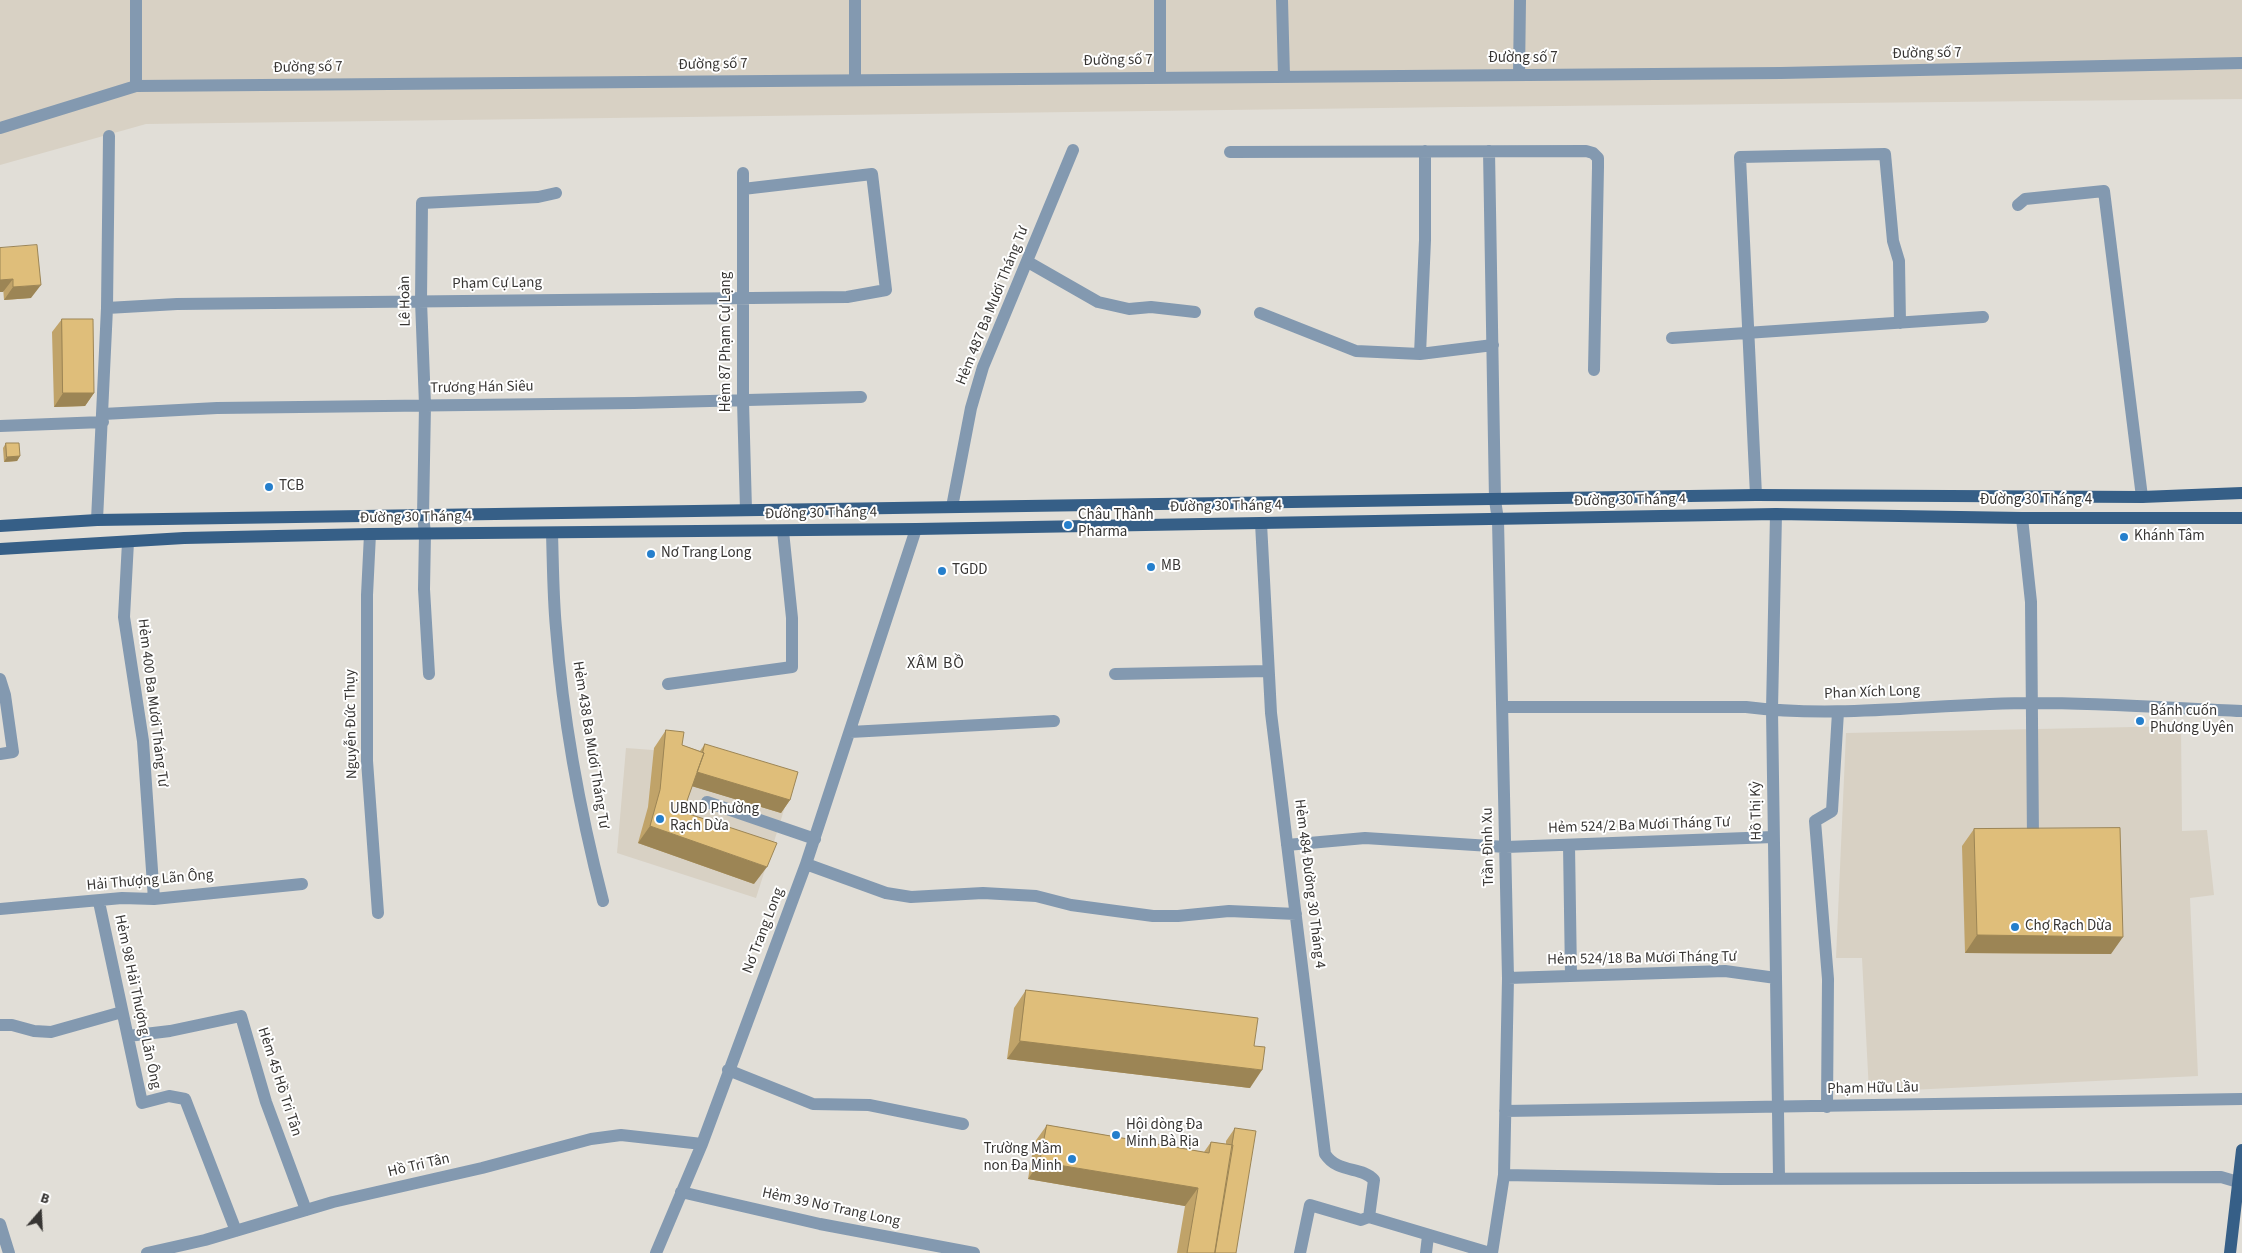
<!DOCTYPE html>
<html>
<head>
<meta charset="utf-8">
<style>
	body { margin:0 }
	#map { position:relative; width:2242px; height:1253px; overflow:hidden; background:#e1ded7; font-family:"Source Sans 3",sans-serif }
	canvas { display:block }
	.north { position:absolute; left:15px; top:1188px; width:50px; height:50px; -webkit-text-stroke:4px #fff; paint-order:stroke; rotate:19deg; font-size:14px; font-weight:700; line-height:20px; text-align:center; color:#373533 }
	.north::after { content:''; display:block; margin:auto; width:18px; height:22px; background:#373533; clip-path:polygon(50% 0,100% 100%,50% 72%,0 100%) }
</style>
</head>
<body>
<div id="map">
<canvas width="2242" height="1253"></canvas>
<div class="north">B</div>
</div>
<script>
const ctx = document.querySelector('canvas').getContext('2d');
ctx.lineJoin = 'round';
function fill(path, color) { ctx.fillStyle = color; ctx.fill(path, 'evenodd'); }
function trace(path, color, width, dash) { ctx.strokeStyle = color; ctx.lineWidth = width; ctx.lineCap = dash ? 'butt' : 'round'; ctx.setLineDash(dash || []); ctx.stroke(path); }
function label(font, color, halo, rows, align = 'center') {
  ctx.font = font + ' "Source Sans 3",sans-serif'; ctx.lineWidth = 4; ctx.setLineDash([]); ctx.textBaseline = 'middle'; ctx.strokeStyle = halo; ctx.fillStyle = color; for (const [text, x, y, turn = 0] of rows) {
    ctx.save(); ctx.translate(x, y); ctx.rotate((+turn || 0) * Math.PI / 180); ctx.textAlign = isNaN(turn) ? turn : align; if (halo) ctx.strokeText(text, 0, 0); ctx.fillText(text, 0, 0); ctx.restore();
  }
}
fill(new Path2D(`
	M0,0H2242V99L1458,107L146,124L0,165Z
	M2181,726L2182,831L2207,830L2214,895L2190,898L2198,1076L1869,1092L1862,958H1836L1846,733Z
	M626,748L733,756L793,782L756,898L617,853Z`), '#d8d1c4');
trace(new Path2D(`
	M136,0V86
	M855,0V80
	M1160,0V77
	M1282,0L1284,76
	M1519,75L1520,0
	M0,128L136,86L1781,73L2242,63
	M1489,151L1495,500L1498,520L1508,978L1504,1175L1492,1253
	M1230,152L1586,151L1593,153L1598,158V167L1594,370
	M743,173V401L746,510
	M2018,205L2025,199L2104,191L2142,497
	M1028,262L1098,302L1129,309L1151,307L1195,312
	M107,308L177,304L847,297L886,290L872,174L743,189
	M1260,313L1356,351L1420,354L1493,345
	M1672,338L1983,317
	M1420,354L1425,240V151
	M103,414L217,408L634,403L861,397
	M0,426L103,422
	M1756,495L1740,157L1885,154L1893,241L1899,261L1900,323
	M952,507L971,408L983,367L1073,150
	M1776,514L1772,710L1779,1178
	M2022,518L2031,602L2033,840
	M97,520L107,308L109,136
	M1261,523L1271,713L1325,1154C1338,1174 1362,1166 1374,1180L1369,1217
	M552,533C553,564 553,596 556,628C563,719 580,812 603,901
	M370,534L367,595V761L378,913
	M128,542L124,617L143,741L154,899
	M429,674L424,589L425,533L423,516L425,405L421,301L422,203L538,197L556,193
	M1115,674L1268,671
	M0,679L5,695L13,752L0,754
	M668,684L792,667V618L783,531
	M1503,707H1746C1842,719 1937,703 2034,703C2103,703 2173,708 2242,711
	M850,732L1054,721
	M707,802L815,839
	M1287,845L1365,838L1506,847L1773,837
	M1569,845L1571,976
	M806,864L886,893L911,897L983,893L1036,896L1071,905L1153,916H1178L1229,911L1296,914
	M99,902L142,1103L169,1096L185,1099L236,1231
	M0,909L122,898L154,899L302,884
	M1508,978L1725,971L1776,978
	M0,1025H12L34,1031L51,1032L122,1012
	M128,1036L170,1031L241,1016L266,1102L306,1210
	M728,1070L813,1104L869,1105L963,1124
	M1827,1107L1828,979L1815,821L1832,811L1838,712
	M1505,1111L2242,1099
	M1504,1175L1719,1179L2221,1177L2238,1182
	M681,1192L820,1224L974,1253
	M1369,1217L1490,1253
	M0,1224L9,1253
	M147,1253L205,1240L333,1202L482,1168L591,1139L621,1135L702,1144
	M656,1253L702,1144L806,864L916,529
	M1300,1253L1310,1205L1361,1220L1369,1217
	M1426,1253L1428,1236`), '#8399b0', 12);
trace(new Path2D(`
	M0,526L97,520L1756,495L2142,497L2242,493
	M0,549L184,538L370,534L916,529L1776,514L2022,518H2242
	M2230,1253L2242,1150`), '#365f87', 12);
fill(new Path2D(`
	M0,248L31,298L4,300Z
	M62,319L94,393L85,406L54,407L52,332Z
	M6,443L20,456L17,461L4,462L3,448Z
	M666,730L682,745L700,751L705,744L790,800L781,813L692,786L683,812L754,884L638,843L648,807L654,748Z
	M1974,829L2111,954L1965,953L1962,846Z
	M1026,990L1254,1046L1250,1088L1007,1059L1014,1008Z
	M1047,1125L1204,1152L1211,1142L1226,1144V1141L1235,1128L1236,1253H1177L1185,1206L1028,1179L1034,1143Z`), '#c0a369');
fill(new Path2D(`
	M13,279L3,292H0V280Z
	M41,285L31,298L4,300L13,287Z
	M63,393H94L85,406L54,407Z
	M20,456L17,461L4,462L7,457Z
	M697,772L790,800L781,813L688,785Z
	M650,826L767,867L754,884L638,843Z
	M1977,935L2123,937L2111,954L1965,953Z
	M1020,1041L1262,1070L1250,1088L1007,1059Z
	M1040,1162L1198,1188L1185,1206L1028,1179Z`), '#9c8555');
const building = new Path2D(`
	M37,245L41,285L13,287V279L0,280V248Z
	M62,319H93L94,393H63Z
	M6,443H19L20,456L7,457Z
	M666,730L684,732L682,745L704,753L683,812L777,843L767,867L650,826L660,790Z
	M705,744L798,772L790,800L697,772L704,753L703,752Z
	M2120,828L2123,937L1977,935L1974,829Z
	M1026,990L1258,1018L1254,1046L1265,1047L1262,1070L1020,1041Z
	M1047,1125L1209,1153L1211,1142L1233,1145L1215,1253H1187L1198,1188L1040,1162Z
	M1235,1128L1256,1131L1236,1253H1215Z`);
fill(building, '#dfbe7a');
trace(building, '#9c8555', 1);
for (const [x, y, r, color] of [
	[269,487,5,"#257fcc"],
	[1068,525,5,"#257fcc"],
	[2124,537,5,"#257fcc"],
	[651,554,5,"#257fcc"],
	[1151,567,5,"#257fcc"],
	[942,571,5,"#257fcc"],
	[2140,721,5,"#257fcc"],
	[660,819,5,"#257fcc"],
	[2015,927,5,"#257fcc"],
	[1116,1135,5,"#257fcc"],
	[1072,1159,5,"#257fcc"]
]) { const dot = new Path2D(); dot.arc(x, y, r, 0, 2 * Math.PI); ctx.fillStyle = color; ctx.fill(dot); trace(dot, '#fff', 2); }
label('15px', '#373533', '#fff', [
	["Đường số 7",1927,54,-1],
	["Đường số 7",1523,59],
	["Đường số 7",1118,61,-1],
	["Đường số 7",713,65,-1],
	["Đường số 7",308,68,-1],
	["Phạm Cự Lạng",497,284,-1],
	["Lê Hoàn",406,301,-91],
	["Hẻm 487 Ba Mươi Tháng Tư",993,306,-68],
	["Hẻm 87 Phạm Cự Lạng",727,342,-90],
	["Trương Hán Siêu",482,388,-1],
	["Đường 30 Tháng 4",1630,501,-1],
	["Đường 30 Tháng 4",2036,501],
	["Đường 30 Tháng 4",1226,507,-1],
	["Đường 30 Tháng 4",821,514,-1],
	["Đường 30 Tháng 4",416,518,-1],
	["Phan Xích Long",1872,693,-2],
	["Hẻm 400 Ba Mươi Tháng Tư",152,703,83],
	["Nguyễn Đức Thụy",352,724,-91],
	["Hẻm 438 Ba Mươi Tháng Tư",590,745,81],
	["Hồ Thị Kỷ",1757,811,-91],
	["Hẻm 524/2 Ba Mươi Tháng Tư",1639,826,-2],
	["Trần Đình Xu",1489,847,-91],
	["Hải Thượng Lãn Ông",150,881,-5],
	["Hẻm 484 Đường 30 Tháng 4",1309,884,83],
	["Nơ Trang Long",764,931,-69],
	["Hẻm 524/18 Ba Mươi Tháng Tư",1642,959,-1],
	["Hẻm 98 Hải Thượng Lãn Ông",137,1002,78],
	["Hẻm 45 Hồ Tri Tân",279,1082,72],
	["Phạm Hữu Lầu",1873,1089,-1],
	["Hồ Tri Tân",419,1166,-13],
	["Hẻm 39 Nơ Trang Long",831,1208,12]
]);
label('15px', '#373533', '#fff', [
	["TCB",279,487],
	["Châu Thành",1078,516],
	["Pharma",1078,533],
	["Khánh Tâm",2134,537],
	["Nơ Trang Long",661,554],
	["MB",1161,567],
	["TGDD",952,571],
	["Bánh cuốn",2150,712],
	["Phương Uyên",2150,729],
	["UBND Phường",670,810],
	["Rạch Dừa",670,827],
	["Chợ Rạch Dừa",2025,927],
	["Hội dòng Đa",1126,1126],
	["Minh Bà Rịa",1126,1143],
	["Trường Mầm",1062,1150,"right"],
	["non Đa Minh",1062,1167,"right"]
], 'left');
ctx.letterSpacing = '1px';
label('16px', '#373533', '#fff', [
	["XÂM BỒ",936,664]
]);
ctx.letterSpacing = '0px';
</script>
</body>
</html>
